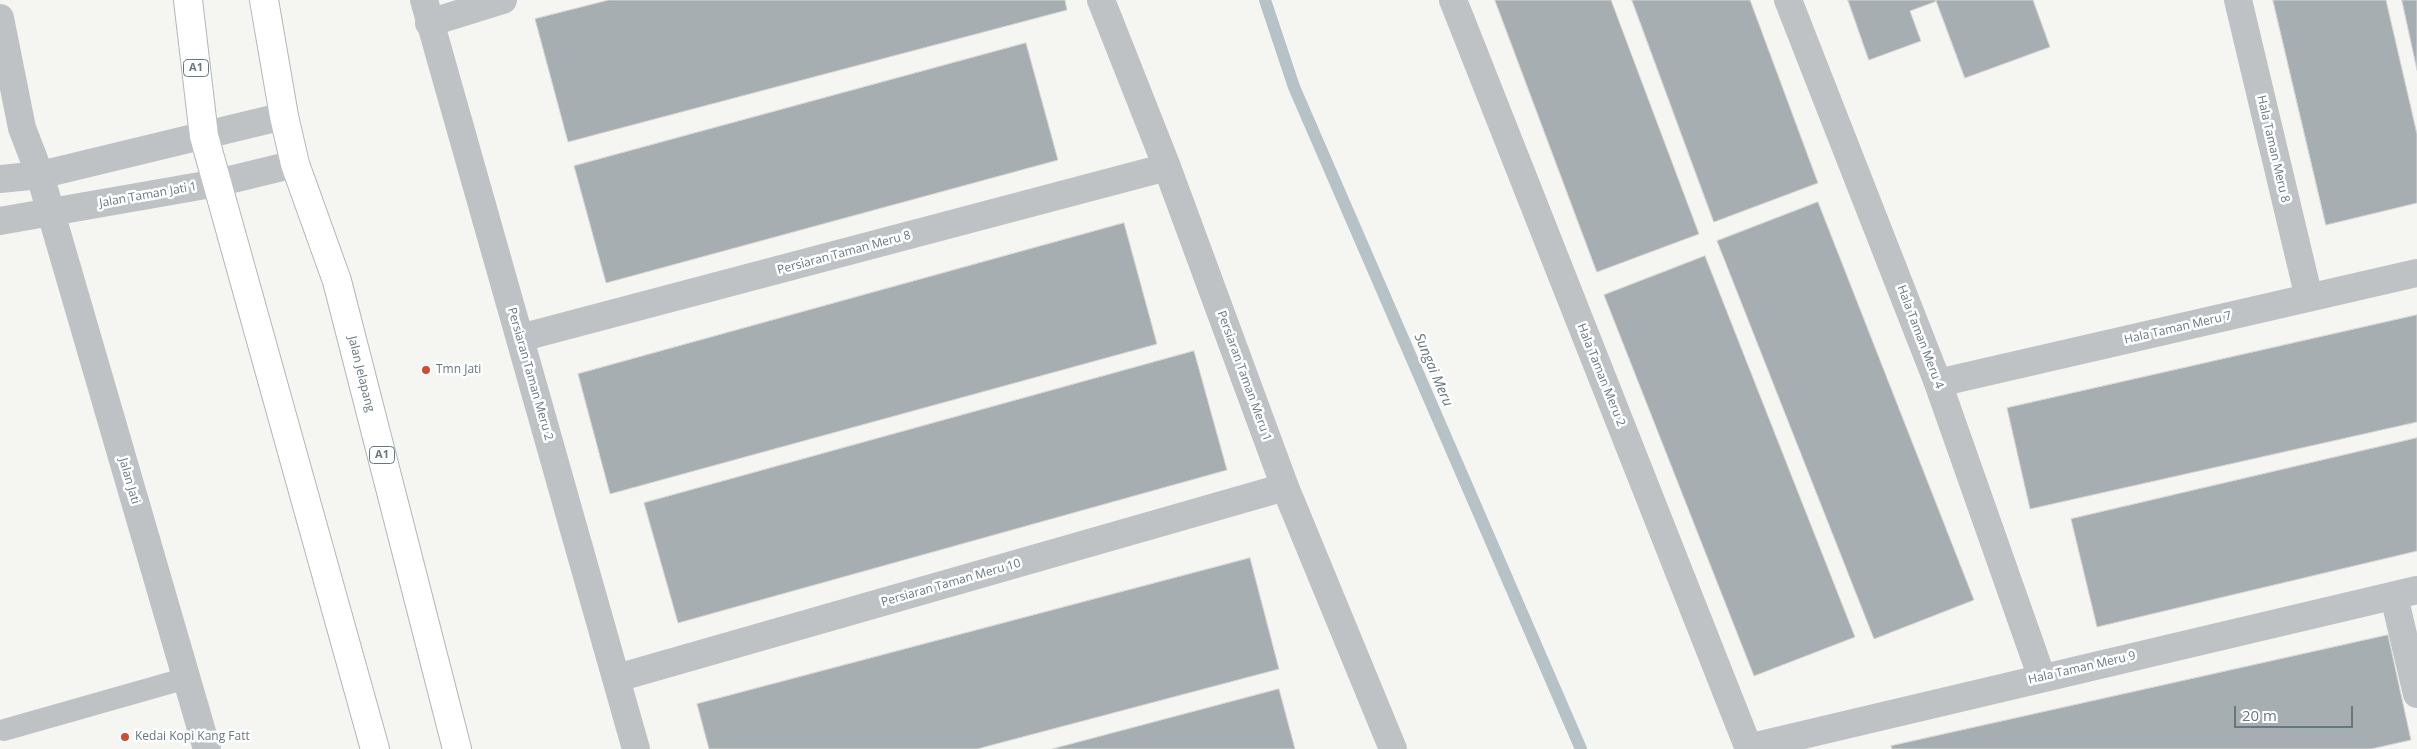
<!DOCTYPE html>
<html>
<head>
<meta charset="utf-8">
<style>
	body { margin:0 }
	#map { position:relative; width:2417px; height:749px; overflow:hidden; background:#f5f5f2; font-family:"Open Sans",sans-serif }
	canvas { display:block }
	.scale { position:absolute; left:2234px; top:706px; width:119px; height:22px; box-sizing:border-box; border:2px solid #67777f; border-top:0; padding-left:6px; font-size:15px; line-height:18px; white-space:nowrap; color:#67777f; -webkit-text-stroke:4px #fff; paint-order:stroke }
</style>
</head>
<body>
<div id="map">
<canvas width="2417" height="749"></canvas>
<div class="scale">20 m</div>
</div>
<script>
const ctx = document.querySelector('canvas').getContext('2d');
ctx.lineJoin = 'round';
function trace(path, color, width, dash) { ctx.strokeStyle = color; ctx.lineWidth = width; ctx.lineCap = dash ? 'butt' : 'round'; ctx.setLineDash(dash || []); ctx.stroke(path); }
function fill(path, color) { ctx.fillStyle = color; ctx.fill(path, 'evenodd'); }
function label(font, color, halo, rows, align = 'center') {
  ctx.font = font + ' "Open Sans",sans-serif'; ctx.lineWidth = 5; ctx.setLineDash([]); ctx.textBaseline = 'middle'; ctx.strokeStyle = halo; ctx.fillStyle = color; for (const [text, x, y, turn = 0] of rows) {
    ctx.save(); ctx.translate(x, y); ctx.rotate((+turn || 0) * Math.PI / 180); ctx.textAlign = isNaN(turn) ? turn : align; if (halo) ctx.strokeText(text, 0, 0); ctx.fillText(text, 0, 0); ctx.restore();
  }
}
trace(new Path2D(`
	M1265,0L1294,87L1581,749`), '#b6c2c5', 12);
const building = new Path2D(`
	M609,0H1065L1067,10L568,142L535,19Z
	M1495,0H1611L1699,234L1597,272Z
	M1632,0H1750L1818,183L1714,222Z
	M1848,0H1936L1937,1L1910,11L1921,41L1869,60Z
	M1936,0H2033L2050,47L1965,78Z
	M2273,0H2386L2417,134V203L2326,225Z
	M2402,0H2417V70Z
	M1026,43L1058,160L606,283L574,166Z
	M1818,202L1974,600L1874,639L1717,241Z
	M1124,223L1157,344L610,494L578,374Z
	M1705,256L1855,637L1754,676L1604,295Z
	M2417,315V422L2030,509L2007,408Z
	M1194,351L1227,470L678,623L644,503Z
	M2417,438V551L2097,627L2071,519Z
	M1250,558L1279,669L977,749H709L697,704Z
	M2388,635L2411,740L2371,749H1892L1891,746Z
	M1279,689L1295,749H1052Z`);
fill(building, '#a6aeb1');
trace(building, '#d6d6d4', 1);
const primary = new Path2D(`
	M188,0L204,136L375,749
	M264,0L284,116L295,164L337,281L457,749`);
trace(primary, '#b2b6b9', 30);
trace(new Path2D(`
	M4,730L187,678`), '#bec2c5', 22);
trace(new Path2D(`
	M424,0L636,749
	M1101,0L1167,167L1285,487L1393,749
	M1453,0L1749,749
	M1788,0L1938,383L2042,678
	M2238,0L2309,298
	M0,18L22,128L40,175L207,749
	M429,23L503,0
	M520,338L1167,167
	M1938,383L2417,273
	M2394,596L2417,694
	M617,678L1285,487
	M1748,748L2417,590`), '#bec2c5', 28);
trace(new Path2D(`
	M0,179L40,175L284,116
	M0,221L217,183L295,164`), '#bec2c5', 28);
trace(primary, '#fff', 28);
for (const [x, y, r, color] of [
	[426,370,5,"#cf4d37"],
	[125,737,5,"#cf4d37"]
]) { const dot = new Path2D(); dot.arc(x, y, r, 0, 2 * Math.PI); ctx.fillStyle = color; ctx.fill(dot); trace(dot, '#fff', 2); }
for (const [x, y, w] of [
	[196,68,25],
	[382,455,25]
]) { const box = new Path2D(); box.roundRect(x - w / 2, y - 8.5, w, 17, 4); ctx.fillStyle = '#fff'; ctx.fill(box); trace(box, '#67777f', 1); }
label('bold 11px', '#67777f', null, [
	["A1",196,68],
	["A1",382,455]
]);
label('12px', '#67777f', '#fff', [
	["Hala Taman Meru 8",2273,149,77],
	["Jalan Taman Jati 1",148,195,-10],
	["Persiaran Taman Meru 8",844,253,-15],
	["Hala Taman Meru 7",2178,328,-13],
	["Hala Taman Meru 4",1920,337,69],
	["Jalan Jelapang",361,374,76],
	["Persiaran Taman Meru 2",530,374,74],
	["Hala Taman Meru 2",1601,375,68],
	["Persiaran Taman Meru 1",1244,376,70],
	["Jalan Jati",129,481,74],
	["Persiaran Taman Meru 10",951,583,-16],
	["Hala Taman Meru 9",2082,668,-13]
]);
label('12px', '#67777f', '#fff', [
	["Tmn Jati",436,370],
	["Kedai Kopi Kang Fatt",135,737]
], 'left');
label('italic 14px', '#63777c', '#fff', [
	["Sungai Meru",1433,370,67]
]);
</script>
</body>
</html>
